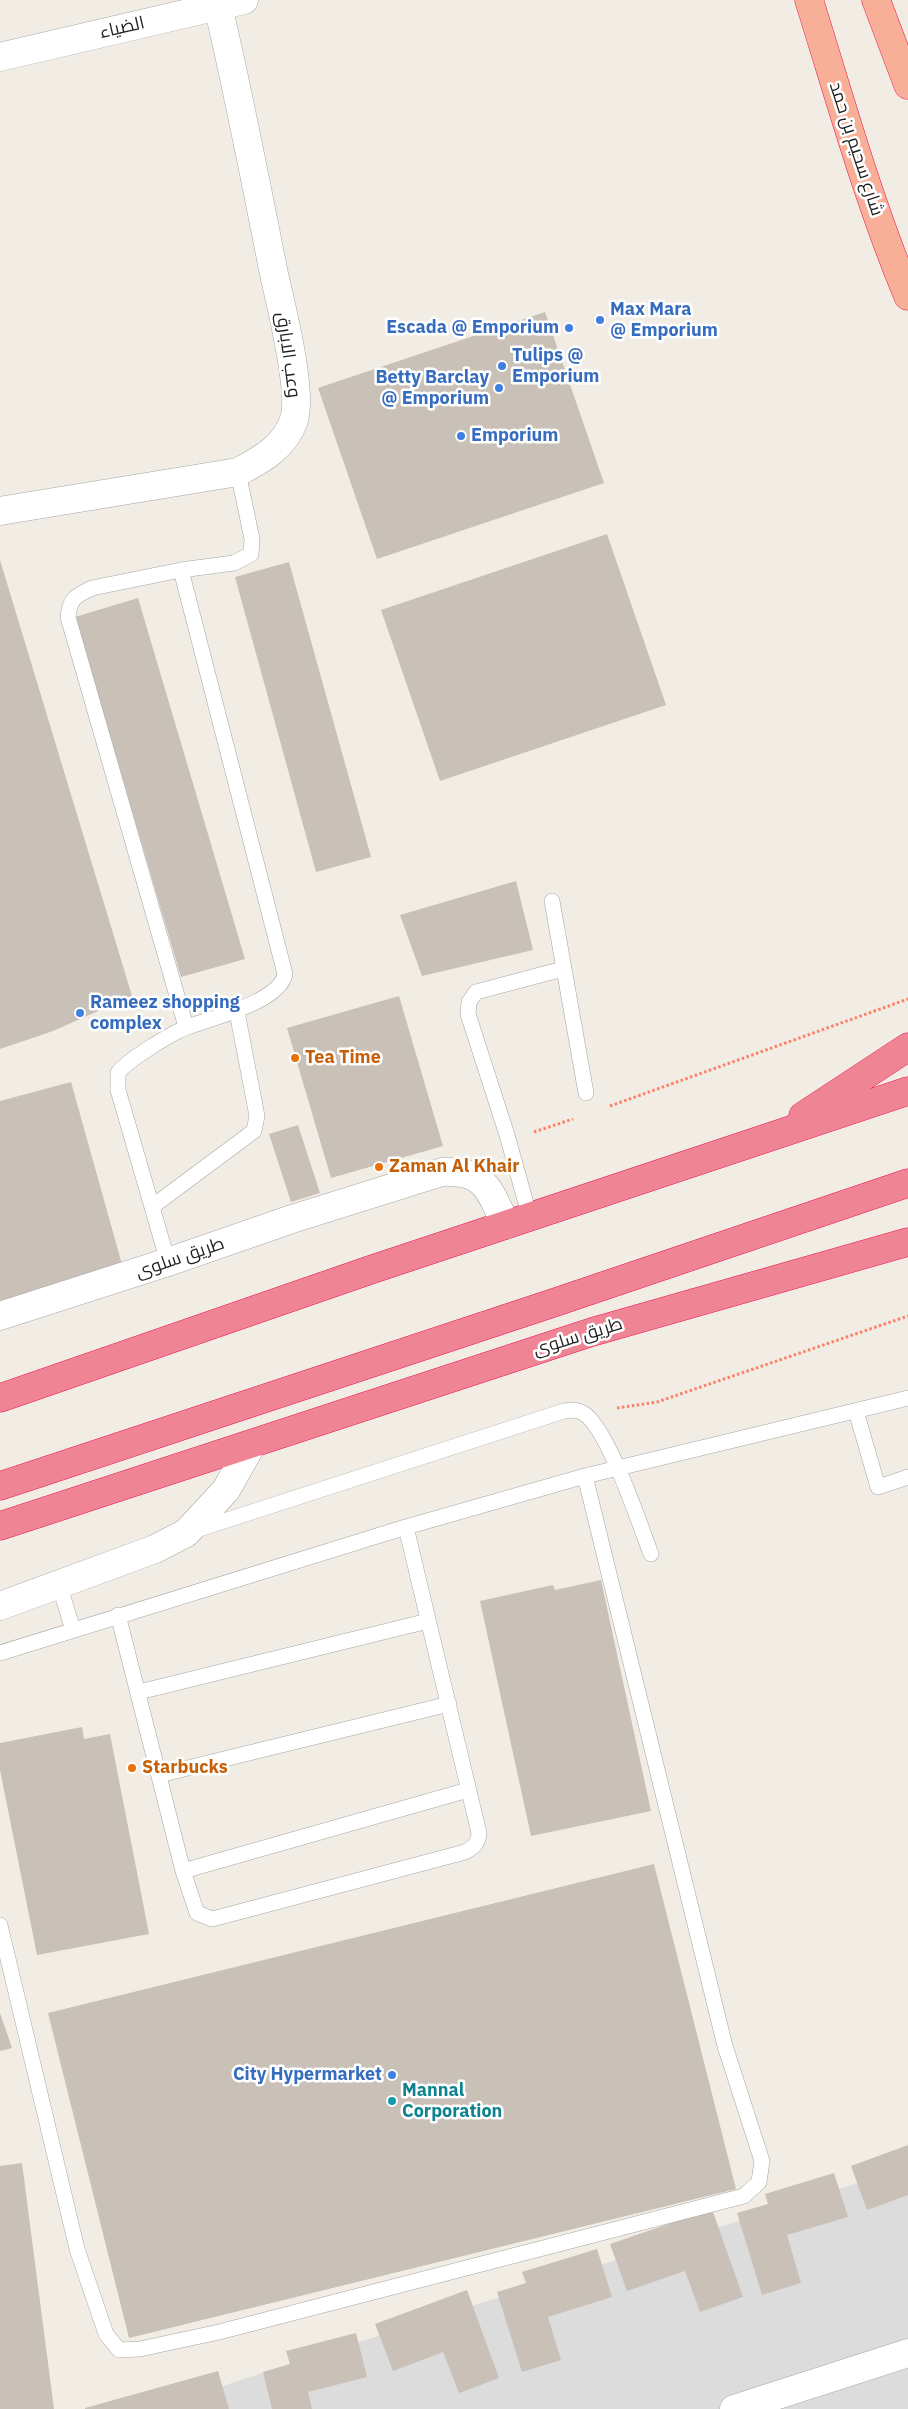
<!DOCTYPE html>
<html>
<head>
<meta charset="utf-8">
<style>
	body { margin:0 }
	canvas { display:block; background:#f1ede5 }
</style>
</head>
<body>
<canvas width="908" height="2409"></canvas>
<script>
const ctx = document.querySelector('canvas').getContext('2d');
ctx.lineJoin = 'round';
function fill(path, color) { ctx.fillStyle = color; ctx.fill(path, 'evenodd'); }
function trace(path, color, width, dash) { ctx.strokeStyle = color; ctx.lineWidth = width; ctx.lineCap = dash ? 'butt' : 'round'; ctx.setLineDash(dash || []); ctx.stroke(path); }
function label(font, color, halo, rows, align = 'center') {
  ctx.font = font + ' "IBM Plex Sans",Cairo,sans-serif'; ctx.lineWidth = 5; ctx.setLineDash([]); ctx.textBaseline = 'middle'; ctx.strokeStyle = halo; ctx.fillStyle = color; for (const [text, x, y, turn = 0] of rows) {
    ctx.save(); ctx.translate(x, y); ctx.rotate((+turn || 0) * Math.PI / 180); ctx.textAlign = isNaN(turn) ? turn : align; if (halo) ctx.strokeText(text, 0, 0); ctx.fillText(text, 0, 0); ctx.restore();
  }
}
fill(new Path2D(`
	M908,2167V2409H152L290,2364Z`), '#dddcdc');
fill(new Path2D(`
	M545,312L604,483L377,559L318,388Z
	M607,534L666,705L440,781L381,610Z
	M0,560L132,996L53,1031L0,1049Z
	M289,562L371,857L316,872L235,577Z
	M138,598L245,959L181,977L75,617Z
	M516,881L533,950L422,976L400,915Z
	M399,996L443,1146L331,1178L287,1028Z
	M71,1082L123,1268L0,1302V1101Z
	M298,1125L320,1193L291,1202L269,1134Z
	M601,1580L651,1811L531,1836L480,1601L553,1585L555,1590Z
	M82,1727L84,1739L110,1734L149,1934L37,1955L0,1770V1743Z
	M654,1864L736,2189L129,2338L48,2013Z
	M0,2013L12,2048L0,2051Z
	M908,2145V2195L867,2210L851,2166Z
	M22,2163L54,2409H0V2166Z
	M834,2173L848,2217L787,2235L801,2283L762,2295L737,2213L768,2204L765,2194Z
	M712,2209L743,2297L700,2312L685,2271L627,2291L610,2244Z
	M597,2249L612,2297L548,2317L561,2360L522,2372L497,2292L526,2283L522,2272Z
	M467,2290L499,2378L459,2393L443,2352L393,2371L375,2324Z
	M356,2333L367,2377L308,2392L312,2409H272L263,2372L290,2364L286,2351Z
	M218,2371L229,2409H85V2408Z`), '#c9c0b7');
const service = new Path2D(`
	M552,901L586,1093
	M186,1027L68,617C70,598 75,596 92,588L181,570L234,563L251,554L252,539L238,472
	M153,1206L254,1131L257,1116L237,1012
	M530,1218L507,1135L468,1014L469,1002L476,992L563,969
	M168,1262L118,1090V1073C126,1061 173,1032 188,1027C211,1018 280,1002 285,974L181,570
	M856,1411L878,1487L908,1477
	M193,1531L564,1411C571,1410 577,1409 583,1413C607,1426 640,1525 651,1554
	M59,1584L73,1630
	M118,1615L183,1871L197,1913L212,1919L220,1917L465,1852C474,1847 478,1844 479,1833L406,1527
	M0,1653L406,1527L585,1476L908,1398
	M139,1692L428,1621
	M159,1775L449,1704
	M183,1871L468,1790
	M0,1925L77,2249L106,2334L119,2350L140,2349L219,2332L744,2196L759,2182L762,2161L725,2046L585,1476`);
const minor = new Path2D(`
	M0,57L244,0
	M0,511L238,472C261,460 285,447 294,420C303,392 281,305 274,274C256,184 239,95 218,6
	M0,1316L168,1262L292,1219L442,1172C486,1170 489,1190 506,1225
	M0,1606L155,1549L186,1533L226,1490L252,1444
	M734,2409L908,2353`);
const trunk = new Path2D(`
	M809,0C840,99 868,200 908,296
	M876,0L908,85`);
const motorway = new Path2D(`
	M803,1116L908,1047
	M0,1398L370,1270L908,1091
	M0,1486L556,1302L908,1183
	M0,1526L592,1332L908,1242`);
trace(service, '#a6a6a6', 16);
trace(minor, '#a6a6a6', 29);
trace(trunk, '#ec1553', 29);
trace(motorway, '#ec1553', 29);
trace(new Path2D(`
	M610,1106L908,999
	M534,1132L573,1119
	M617,1408L657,1402L908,1316`), '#ff7f67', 3, [2.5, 2.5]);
trace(service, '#fff', 15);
trace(minor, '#fff', 28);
trace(trunk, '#f7af98', 28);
trace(motorway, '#ef8594', 28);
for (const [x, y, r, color] of [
	[600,320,5,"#3f7fe0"],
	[569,328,5,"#3f7fe0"],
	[502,366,5,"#3f7fe0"],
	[499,388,5,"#3f7fe0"],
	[461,436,5,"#3f7fe0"],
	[80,1013,5,"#3f7fe0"],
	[295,1058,5,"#e8710a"],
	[379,1167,5,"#e8710a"],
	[132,1768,5,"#e8710a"],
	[392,2075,5,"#3f7fe0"],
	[392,2101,5,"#0f9aa8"]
]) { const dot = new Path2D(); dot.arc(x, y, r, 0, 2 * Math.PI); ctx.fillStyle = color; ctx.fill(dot); trace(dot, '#fff', 2); }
label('18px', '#1f1f1f', '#fff', [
	["الضياء",122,28,-13],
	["شارع سحيم بن حمد",856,149,72],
	["وعب الابارق",288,355,82],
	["طريق سلوى",180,1258,-19],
	["طريق سلوى",578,1337,-17]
]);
label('bold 18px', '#366cbe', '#fff', [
	["Max Mara",610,310],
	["@ Emporium",610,331],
	["Escada @ Emporium",559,328,"right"],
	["Tulips @",512,356],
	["Emporium",512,377],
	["Betty Barclay",489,378,"right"],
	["@ Emporium",489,399,"right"],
	["Emporium",471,436],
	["Rameez shopping",90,1003],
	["complex",90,1024],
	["City Hypermarket",382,2075,"right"]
], 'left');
label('bold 18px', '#c56008', '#fff', [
	["Tea Time",305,1058],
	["Zaman Al Khair",389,1167],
	["Starbucks",142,1768]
], 'left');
label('bold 18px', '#0d838f', '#fff', [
	["Mannal",402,2091],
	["Corporation",402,2112]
], 'left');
</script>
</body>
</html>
